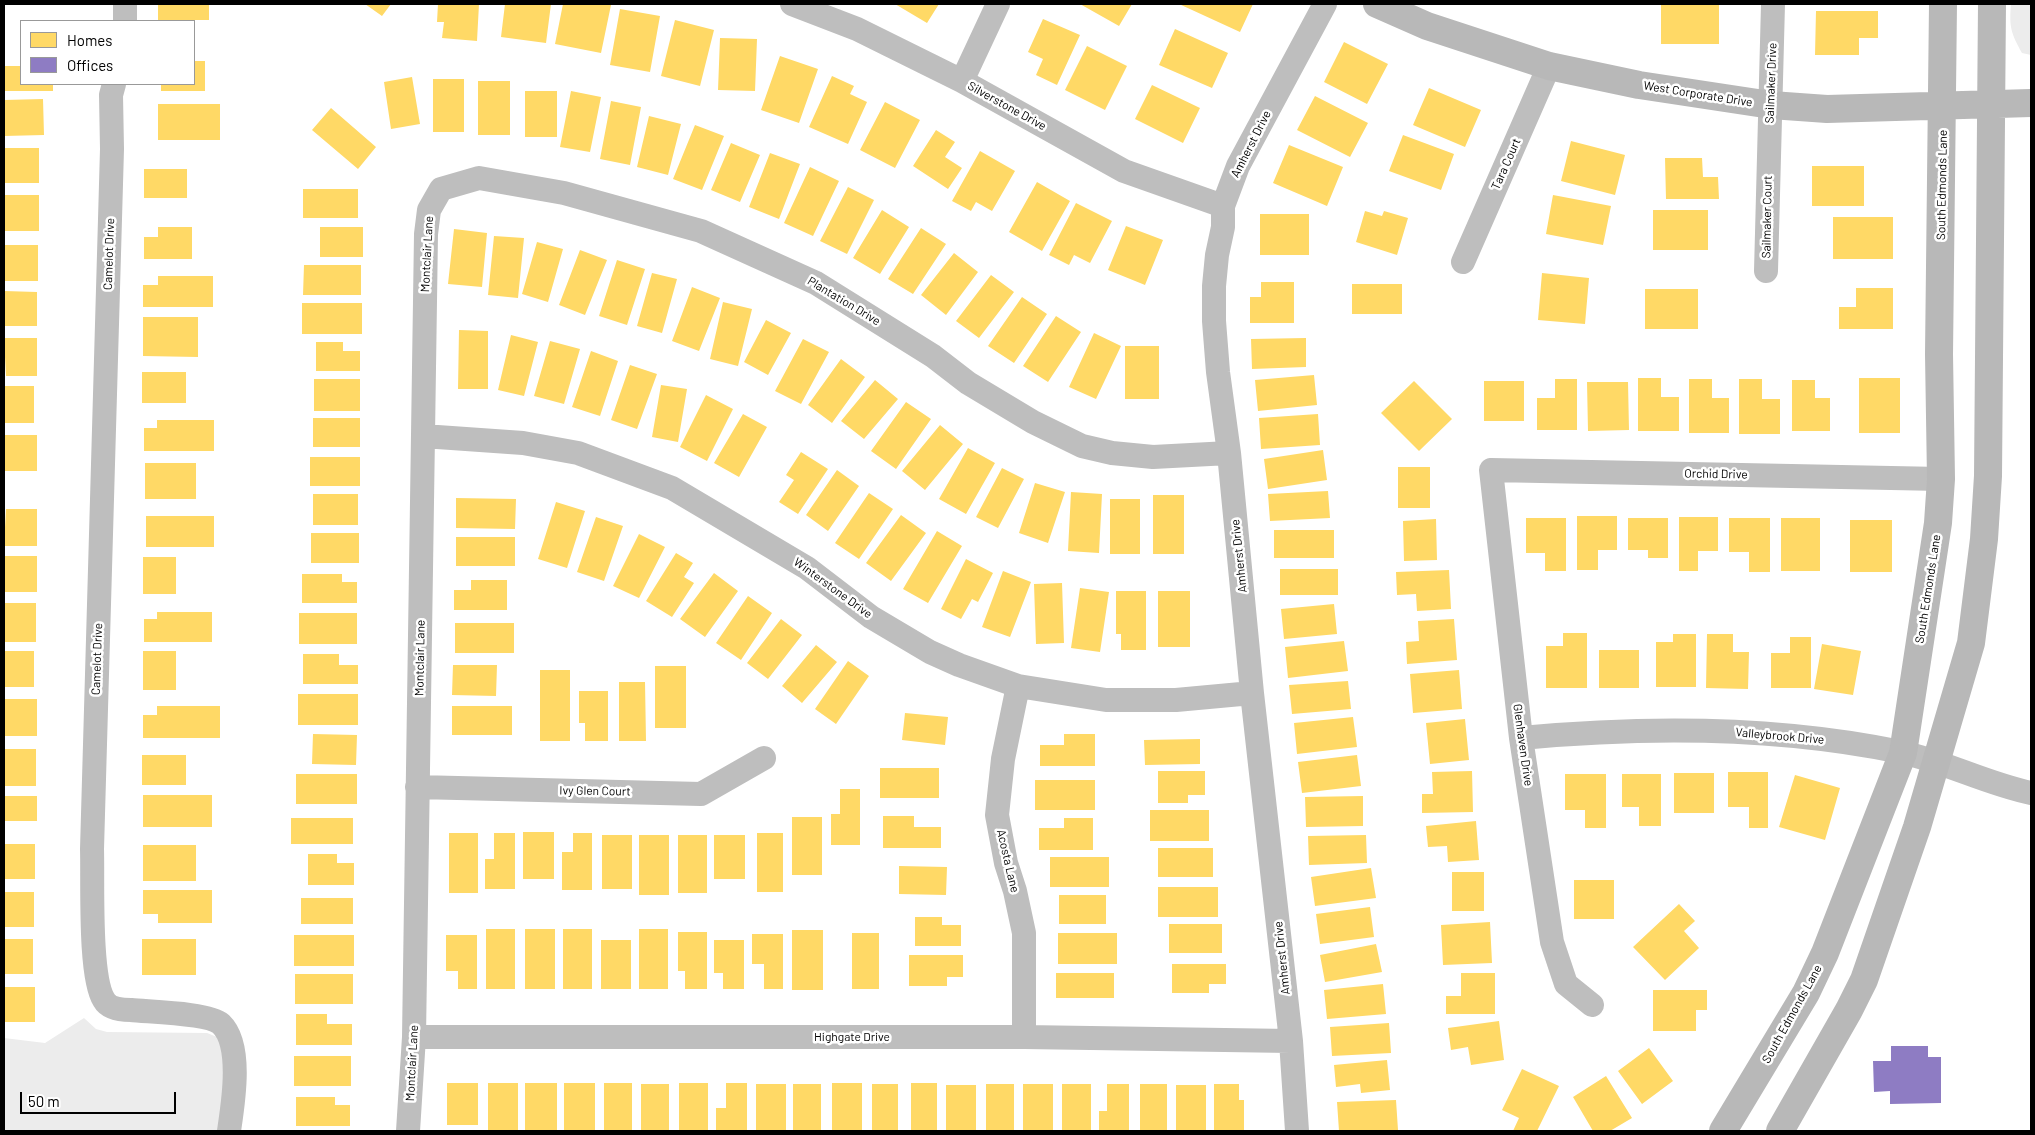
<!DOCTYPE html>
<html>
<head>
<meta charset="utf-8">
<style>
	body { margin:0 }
	#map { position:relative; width:2035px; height:1135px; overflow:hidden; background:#fff; font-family:Barlow,sans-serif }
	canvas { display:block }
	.frame { position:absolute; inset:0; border:5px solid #000; pointer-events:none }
	.legend { position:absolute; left:20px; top:20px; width:175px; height:65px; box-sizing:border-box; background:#fff; border:1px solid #999; margin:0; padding:6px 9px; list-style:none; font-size:15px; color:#000 }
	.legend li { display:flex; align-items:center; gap:10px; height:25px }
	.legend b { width:25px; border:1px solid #999 }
	.scale { position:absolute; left:20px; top:1092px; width:156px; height:22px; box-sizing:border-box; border:2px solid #000; border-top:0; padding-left:6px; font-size:15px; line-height:18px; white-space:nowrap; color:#000; -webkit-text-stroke:4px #fff; paint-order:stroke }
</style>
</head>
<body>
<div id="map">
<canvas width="2035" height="1135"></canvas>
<div class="frame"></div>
<ul class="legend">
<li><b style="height:14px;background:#ffd966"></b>Homes</li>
<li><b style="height:14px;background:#8e7cc3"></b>Offices</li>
</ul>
<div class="scale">50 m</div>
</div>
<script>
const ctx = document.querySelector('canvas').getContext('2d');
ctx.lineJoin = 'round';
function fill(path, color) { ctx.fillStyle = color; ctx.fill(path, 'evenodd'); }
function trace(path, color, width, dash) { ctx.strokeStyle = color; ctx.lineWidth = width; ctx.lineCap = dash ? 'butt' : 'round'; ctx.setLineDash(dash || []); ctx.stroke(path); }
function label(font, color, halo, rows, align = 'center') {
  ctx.font = font + ' Barlow,sans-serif'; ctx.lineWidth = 5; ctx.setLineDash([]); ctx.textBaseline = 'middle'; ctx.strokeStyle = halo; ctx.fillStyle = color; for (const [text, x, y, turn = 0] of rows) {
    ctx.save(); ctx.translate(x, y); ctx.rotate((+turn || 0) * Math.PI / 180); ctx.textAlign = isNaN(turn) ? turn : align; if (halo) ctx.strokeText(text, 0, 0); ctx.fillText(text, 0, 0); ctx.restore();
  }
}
fill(new Path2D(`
	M2011,4H2031V55L2022,53C2011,33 2009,27 2011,4Z
	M84,1018L96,1029L107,1032L207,1033L217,1037L226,1052L223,1131H4V1038L45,1043Z`), '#ececec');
fill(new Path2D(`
	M158,4H209V20H158Z
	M365,4H391L382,16Z
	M438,4H479L477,41L442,38L444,22H437Z
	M505,4H551L546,43L501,37Z
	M563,4L611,5L601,53L555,44Z
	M895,4H939L927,23Z
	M1080,4H1132L1119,26Z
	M1179,4H1253L1240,32Z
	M1661,4H1719V44H1661Z
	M620,9L660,16L650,72L610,65Z
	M1816,11H1878V38H1859V55H1815Z
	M1043,19L1080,35L1057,85L1036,75L1043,59L1028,52Z
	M675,20L714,30L700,86L661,76Z
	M1175,29L1228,53L1212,88L1159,65Z
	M720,38L757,39L755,91L718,90Z
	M1344,42L1388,64L1367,104L1324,82Z
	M1087,46L1127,66L1105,110L1065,90Z
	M780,56L818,69L799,123L761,110Z
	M194,61H205V91H161V84H194Z
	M4,66H21V84H53V91H4Z
	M832,76L854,86L850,94L867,102L848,144L809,127Z
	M412,77L420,124L391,129L384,82Z
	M433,79H464V132H433Z
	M478,81H510V135H478Z
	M1152,85L1200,108L1183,143L1135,119Z
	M1429,88L1481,110L1465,147L1413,125Z
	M525,91H557V137H525Z
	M571,91L601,97L590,152L560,147Z
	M1315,96L1368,123L1350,157L1297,130Z
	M43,99L44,135L4,136V100Z
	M611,101L641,107L630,165L600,159Z
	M885,102L920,120L895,168L860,150Z
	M158,104H220V140H158Z
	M331,108L376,147L358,169L312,130Z
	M649,116L681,124L668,175L637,167Z
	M695,125L724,136L702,190L673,179Z
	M936,130L955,142L945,157L962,168L948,189L913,166Z
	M1403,135L1454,154L1441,190L1389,171Z
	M1571,141L1625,155L1615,195L1561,181Z
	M731,143L760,155L740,202L711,190Z
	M1289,145L1343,167L1327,206L1273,183Z
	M4,148H39V183H4Z
	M980,151L1015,171L992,211L976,202L971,211L952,201Z
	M770,153L800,164L779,219L749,207Z
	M1665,158H1702L1703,177H1718L1719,199H1666Z
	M1812,166H1864V206H1812Z
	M810,167L839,181L813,236L784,223Z
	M144,169H187V198H144Z
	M1037,182L1070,201L1042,251L1009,232Z
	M848,187L874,200L847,254L820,241Z
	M303,189H358V218H303Z
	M4,195H39V231H4Z
	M1553,195L1611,206L1603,245L1546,234Z
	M1076,203L1112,221L1090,263L1074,255L1069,265L1049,255Z
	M882,210L909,227L880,274L853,258Z
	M1653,210H1708V250H1653Z
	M1365,211L1382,216L1384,211L1408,218L1397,255L1356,242Z
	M1260,214H1309V255H1260Z
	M1833,217H1893V259H1833Z
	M1126,226L1163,240L1145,285L1108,270Z
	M158,227H192V259H144V237H158Z
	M320,227H363V257H320Z
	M921,228L946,244L913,294L888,279Z
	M454,229L487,233L482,287L448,284Z
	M494,236L524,238L518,298L488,295Z
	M537,242L563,249L548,302L522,294Z
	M4,245H38V281H4Z
	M580,250L607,260L585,315L559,305Z
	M954,253L978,272L946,315L921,295Z
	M617,260L645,269L627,325L599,316Z
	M304,265H361V295H303Z
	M652,273L677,279L662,333L637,326Z
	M1542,273L1589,278L1585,324L1538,320Z
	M991,275L1014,292L979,338L956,321Z
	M158,276H213V307H143V285H158Z
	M1261,282H1294V323H1250V297H1261Z
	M1352,284H1402V314H1352Z
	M692,287L720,298L699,351L672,341Z
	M1856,288H1893V329H1839V307H1856Z
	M1645,289H1698V329H1645Z
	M4,291L37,292V326H4Z
	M1022,297L1047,314L1014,363L988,346Z
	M723,302L752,309L738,366L710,359Z
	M302,303H362V334H302Z
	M1056,316L1081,332L1048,382L1023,366Z
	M143,317H198V357L143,356Z
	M766,320L791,333L768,375L744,362Z
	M459,330L488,331V389H458Z
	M1094,333L1121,346L1096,399L1069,387Z
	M511,335L538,342L524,396L498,390Z
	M4,338H37V376H6Z
	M1306,338V367L1252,369L1251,339Z
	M803,339L829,352L801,404L775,391Z
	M550,341L580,349L564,404L534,396Z
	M316,342H343V351H360V371H316Z
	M1125,346H1159V399H1125Z
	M591,351L618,361L600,416L572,407Z
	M841,359L865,377L832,423L808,405Z
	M630,365L657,374L637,429L611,420Z
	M142,372H186V403H142Z
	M1314,375L1317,405L1258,411L1255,380Z
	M1638,378H1661V397H1679V431H1638Z
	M1859,378H1900V433H1859Z
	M314,379H360V411H314Z
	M1555,379H1577V430H1537V398H1555Z
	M1689,379H1712V398H1729V433H1689Z
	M1739,379H1762V399H1780V434H1739Z
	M875,380L898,399L864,439L841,421Z
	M1792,380H1815V398H1830V431H1792Z
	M1414,381L1452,419L1419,451L1381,413Z
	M1484,381H1524V421H1484Z
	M1587,382H1628L1629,430L1588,431Z
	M661,385L687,389L678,442L652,437Z
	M4,386H34V423H4Z
	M706,395L733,409L707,461L680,447Z
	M906,402L931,419L896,469L871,451Z
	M743,414L767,427L739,477L714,463Z
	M1318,414L1320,445L1261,449L1259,418Z
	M313,418H360V447H313Z
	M157,420H214V451H144V428H157Z
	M940,425L963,444L925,490L902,471Z
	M4,435H37V471H4Z
	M968,448L995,463L966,514L939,499Z
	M1323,450L1327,480L1268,489L1264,459Z
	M801,452L828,469L798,514L779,502L794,480L786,475Z
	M310,457H360V486H310Z
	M145,463H196V499H145Z
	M1398,467H1430V508H1398Z
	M1002,468L1024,479L998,528L976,517Z
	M837,470L859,486L828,531L806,515Z
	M1035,483L1065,492L1048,543L1019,533Z
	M1328,491L1330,518L1270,521L1268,494Z
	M1071,492L1102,494L1099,553L1068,551Z
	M869,493L893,509L859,559L835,543Z
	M313,494H358V525H313Z
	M1153,495H1184V554H1153Z
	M456,498L516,499L515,529L456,528Z
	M1110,499H1140V554H1110Z
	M556,502L585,511L567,568L538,559Z
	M6,509H37V546H4Z
	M901,515L926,533L891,581L866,563Z
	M146,516H214V547H146Z
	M1577,516H1617V550H1598V570H1577Z
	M596,517L623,526L604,581L577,572Z
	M1679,517H1718V551H1698V571H1679Z
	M1526,518H1566V571H1545V553H1526Z
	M1628,518H1668V558H1648V550H1628Z
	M1729,518H1770V572H1749V552H1729Z
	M1781,518H1820V571H1781Z
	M1436,519L1437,560L1404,561L1403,521Z
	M1850,520H1892V572H1850Z
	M1274,530H1334V558H1274Z
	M937,531L962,546L928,603L903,589Z
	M311,533H359V563H311Z
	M639,534L665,547L639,598L613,586Z
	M456,537H515V566H456Z
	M676,553L693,563L684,577L694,583L672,617L646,601Z
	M4,556H37V592H4Z
	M143,557H176V594H143Z
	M966,559L993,573L978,602L972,599L961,619L941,609Z
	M1280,569H1338V595H1280Z
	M1449,570L1451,609L1417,611L1416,594L1397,595L1396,572Z
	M1003,571L1031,582L1010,637L982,627Z
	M714,573L738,591L705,637L680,619Z
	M302,574H342V582H357V603H302Z
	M471,580H507V610H454V590H471Z
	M1062,583L1064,643L1036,644L1034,584Z
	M1080,588L1109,592L1100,652L1071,648Z
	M1116,591H1146V650H1121V634H1116Z
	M1158,591H1190V647H1158Z
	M748,596L772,613L741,660L716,643Z
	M4,603H36V642H4Z
	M1334,604L1337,634L1284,639L1281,609Z
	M157,612H212V642H144V619H157Z
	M299,613H357V644H299Z
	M781,619L802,635L768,679L747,663Z
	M1454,619L1457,660L1407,664L1406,642L1419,641L1418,621Z
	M455,623H514V653H455Z
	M1563,633H1587V688H1546V646H1563Z
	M1673,634H1696V687H1656V642H1673Z
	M1707,634H1733V652H1749L1748,689L1706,688Z
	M1790,637H1811V688H1771V653H1790Z
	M1344,641L1348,671L1288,678L1285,647Z
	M1822,644L1861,651L1853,695L1814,689Z
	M816,645L837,662L802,703L782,686Z
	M1599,650H1639V688H1599Z
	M4,651H34V687H4Z
	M143,651H176V690H143Z
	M303,654H339V665H358V684H303Z
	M848,661L869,676L836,724L815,709Z
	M453,665H497L496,696L452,695Z
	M655,666H686V728H655Z
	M540,670H570V741H540Z
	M1459,670L1462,709L1413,713L1410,674Z
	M1348,681L1351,709L1292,714L1289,685Z
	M619,682H645L646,741H619Z
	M579,691H608V741H585V723H579Z
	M298,694H358V725H298Z
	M4,699H37V736H4Z
	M157,706H220V738H143V715H157Z
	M452,706H512V735H452Z
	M905,713L948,717L945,745L902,740Z
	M1353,717L1357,747L1297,754L1294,723Z
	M1465,719L1469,760L1430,764L1426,723Z
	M313,734L357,735L356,765L312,764Z
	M1064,734H1095V766H1040V745H1064Z
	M1200,739V764L1145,765L1144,740Z
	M4,749H36V786H4Z
	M142,755H186V785H142Z
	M1357,755L1361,786L1302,793L1298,762Z
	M880,768H939V798H880Z
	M1158,771H1205V795H1188V803H1158Z
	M1472,771L1473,812L1422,813V794H1433L1432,772Z
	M1728,772H1768V828H1749V807H1728Z
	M1674,773H1714V813H1674Z
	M296,774H357V804H296Z
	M1565,774H1606V828H1585V810H1565Z
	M1622,774H1661V826H1639V807H1622Z
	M1795,775L1840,788L1825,840L1779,827Z
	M1035,780H1095V810H1035Z
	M840,789H860V845H831V814H840Z
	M143,795H212V827H143Z
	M4,796H37V821H4Z
	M1363,796V826L1306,827L1305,797Z
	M1150,810H1209V841H1150Z
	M883,816H914V827H941V848H883Z
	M792,817H822V875H792Z
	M291,818H353V844H291Z
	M1064,818H1093V850H1039V828H1064Z
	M1476,821L1479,860L1448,862L1447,846L1428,847L1426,826Z
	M523,832H554V879H523Z
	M449,833H478V893H449Z
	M494,833H515V889H485V859H494Z
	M573,833H592V890H562V852H573Z
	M757,833H783V892H757Z
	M602,835H632V889H602Z
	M639,835H669V895H639Z
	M678,835H707V893H678Z
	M714,835H745V879H714Z
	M1366,835L1367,863L1309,865L1308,836Z
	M4,844H35V879H4Z
	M143,845H196V881H143Z
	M1158,848H1213V877H1158Z
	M308,854H337V863H354V885H308Z
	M1050,857H1109V887H1050Z
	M899,866L947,867L946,895L899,894Z
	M1371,868L1376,898L1315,906L1311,877Z
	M1452,872H1484V911H1452Z
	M1574,880H1614V919H1574Z
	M1158,887H1218V917H1158Z
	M143,890H212V923H158V914H143Z
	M4,892H34V927H4Z
	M1059,895H1106V924H1059Z
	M301,898H353V924H301Z
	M1679,904L1695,921L1684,931L1699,948L1665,980L1633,947Z
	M1370,907L1374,937L1320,944L1316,914Z
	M915,917H942V925H961V946H915Z
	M1490,922L1492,963L1443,965L1441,925Z
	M1169,924H1222V953H1169Z
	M486,929H515V989H486Z
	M525,929H555V989H525Z
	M563,929H592V989H563Z
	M639,929H668V989H639Z
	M792,930H823V990H792Z
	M678,932H707V989H685V971H678Z
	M852,933H879V989H852Z
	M1058,933H1117V964H1058Z
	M752,934H783V989H764V964H752Z
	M294,935H354V966H294Z
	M446,935H477V989H458V971H446Z
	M4,939H33V974H4Z
	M142,939H196V975H142Z
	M601,940H631V989H601Z
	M714,940H744V989H723V973H714Z
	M1376,944L1382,972L1325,982L1320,955Z
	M909,955H963V977H947V986H909Z
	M1172,964H1226V984H1209V993H1172Z
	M1056,973H1114V998H1056Z
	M1461,973H1495V1014H1446V996H1461Z
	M295,974H353V1004H295Z
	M1383,984L1386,1014L1327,1019L1324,990Z
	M4,987H35V1022H4Z
	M1653,990H1707V1010H1696V1031H1653Z
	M296,1014H327V1024H352V1045H296Z
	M1499,1021L1504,1060L1471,1065L1468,1047L1451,1050L1448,1028Z
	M1389,1023L1391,1053L1332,1056L1330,1027Z
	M1649,1048L1673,1081L1642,1104L1618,1071Z
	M294,1056H351V1086H294Z
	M1387,1060L1390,1090L1361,1093L1360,1084L1336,1087L1334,1065Z
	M1522,1069L1559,1086L1537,1131H1513L1519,1118L1502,1110Z
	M1606,1076L1632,1118L1610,1131H1593L1573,1097Z
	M447,1083H478V1125H447Z
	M488,1083H518V1131H488Z
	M525,1083H557V1131H525Z
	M564,1083H595V1131H564Z
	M604,1083H632V1131H604Z
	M679,1083H708V1131H679Z
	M726,1083H747V1131H716V1108H726Z
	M832,1083H862V1131H832Z
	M911,1083H937V1131H911Z
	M641,1084H669V1131H641Z
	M756,1084H786V1131H756Z
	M793,1084H821V1131H793Z
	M872,1084H898V1131H872Z
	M986,1084H1014V1131H986Z
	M1023,1084H1053V1131H1023Z
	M1062,1084H1091V1131H1062Z
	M1107,1084H1129V1131H1099V1111H1107Z
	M1140,1084H1167V1131H1140Z
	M1214,1084H1239V1100H1244V1131H1214Z
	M946,1085H976V1131H946Z
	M1176,1085H1206V1131H1176Z
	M296,1097H335V1105H350V1126H296Z
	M1396,1100L1398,1130L1339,1131L1337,1102Z`), '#ffd966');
fill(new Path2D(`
	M1891,1046H1928V1057H1941V1103L1890,1104V1091L1874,1092L1873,1061H1891Z`), '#8e7cc3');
trace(new Path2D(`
	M792,4L857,29L962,81L1124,171L1223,206
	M125,21V4
	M962,81L998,4
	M114,84L111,95L112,149L92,849C93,880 89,977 104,1000C109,1009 122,1010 131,1010C149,1012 209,1013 221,1024C243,1045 233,1104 229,1131
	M1463,262L1549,66
	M1766,271L1773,4
	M423,436L523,443L578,453L672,488L807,568L871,617L930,652L959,665L1018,686L1106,700H1176L1252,693
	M1018,686L1003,759L997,815L1006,863L1015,891L1024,933V1037
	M1521,738C1648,726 1776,726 1901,752C1946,762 1987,784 2031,793
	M417,787L701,794L764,758
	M1592,1005L1566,984L1552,942L1521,738L1491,470L1941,479
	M414,1037H1024L1291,1041
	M408,1131L414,1037L426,234L429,210L441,189L479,178L564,193L701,231L816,283L933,356L968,383L1033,422L1082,446L1112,453L1153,457L1229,453
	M1297,1131L1291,1041L1252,693L1229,453L1218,372L1214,321V286L1217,255L1223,227V206L1238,166L1325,4`), '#bebebe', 24);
trace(new Path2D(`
	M1377,4L1427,26L1549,66L1639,85L1771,105L1827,109L2031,103
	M1723,1131L1806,993L1825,953L1903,753L1938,523L1941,479L1939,354L1943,4
	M1780,1131L1849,1010L1864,980L1917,827L1971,643L1984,539L1988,476L1992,4`), '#b8b8b8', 28);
label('12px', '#000', '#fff', [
	["Sailmaker Drive",1771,83,-88],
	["West Corporate Drive",1698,94,9],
	["Silverstone Drive",1007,106,29],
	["Amherst Drive",1251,144,-63],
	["Tara Court",1506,164,-66],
	["South Edmonds Lane",1942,185,-89],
	["Sailmaker Court",1767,217,-89],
	["Camelot Drive",109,254,-88],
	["Montclair Lane",427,254,-87],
	["Plantation Drive",844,301,31],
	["Orchid Drive",1716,474,1],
	["Amherst Drive",1239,556,-96],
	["Winterstone Drive",833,588,36],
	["South Edmonds Lane",1928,589,-81],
	["Montclair Lane",420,658,-89],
	["Camelot Drive",97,659,-88],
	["Valleybrook Drive",1780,736,5],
	["Glenhaven Drive",1523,745,82],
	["Ivy Glen Court",595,791,1],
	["Acosta Lane",1008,861,77],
	["Amherst Drive",1282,958,-96],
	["South Edmonds Lane",1792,1014,-61],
	["Highgate Drive",852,1037],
	["Montclair Lane",412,1063,-87]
]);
</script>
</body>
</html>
